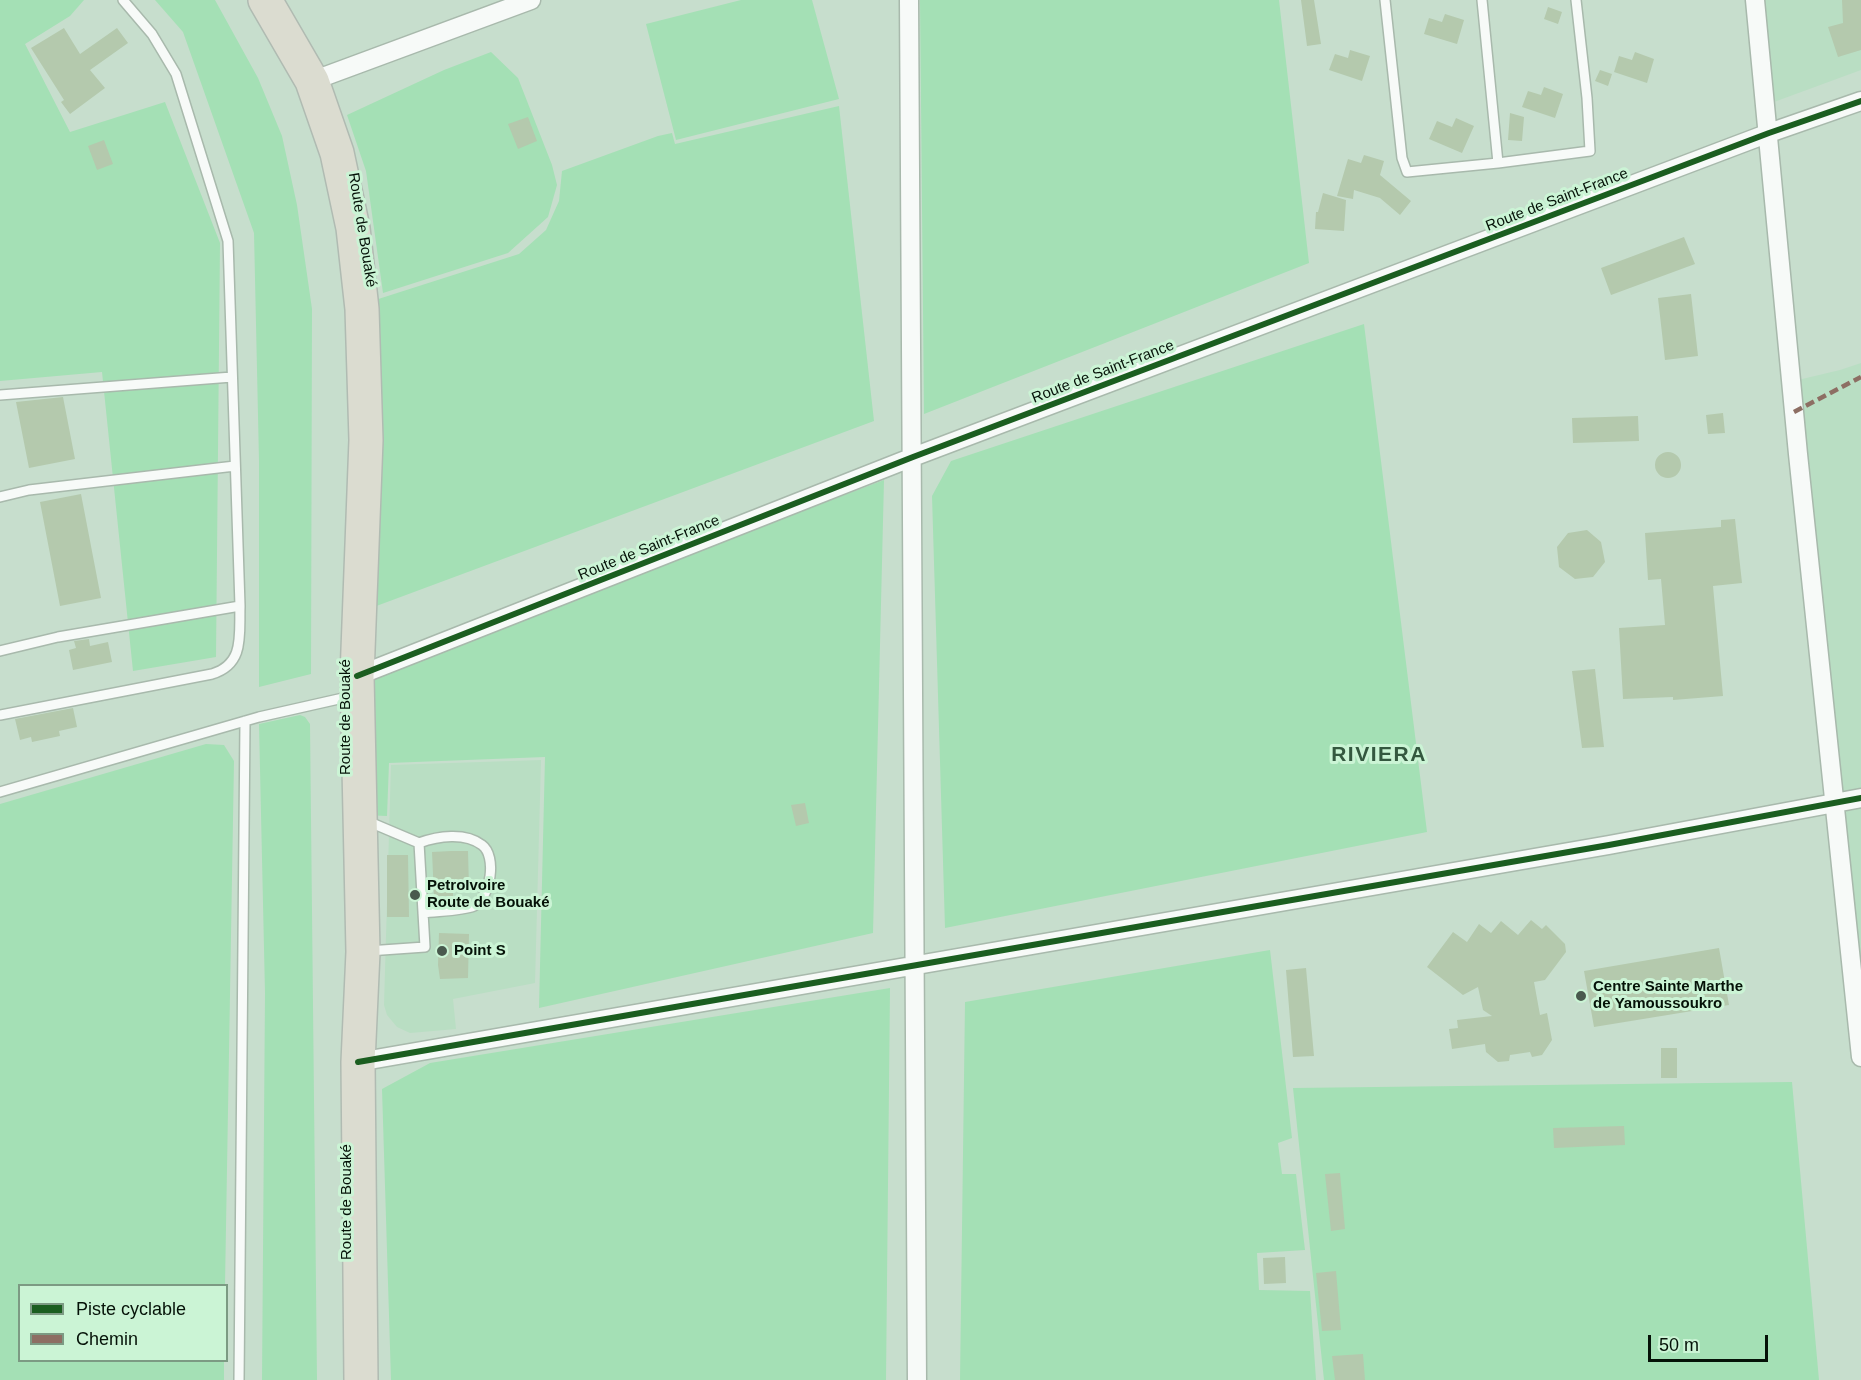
<!DOCTYPE html>
<html>
<head>
<meta charset="utf-8">
<style>
	body { margin:0 }
	#map { position:relative; width:1861px; height:1380px; overflow:hidden; background:#c7decd; font-family:Arial,sans-serif }
	canvas { display:block }
	.legend { position:absolute; left:18px; top:1284px; width:210px; height:78px; box-sizing:border-box; background:#cbf4d5; border:2px solid #7c9a83; margin:0; padding:8px 10px; list-style:none; font-size:18px; color:#051208 }
	.legend li { display:flex; align-items:center; gap:12px; height:30px }
	.legend b { width:30px; border:2px solid #7c9a83 }
	.scale { position:absolute; left:1648px; top:1335px; width:120px; height:27px; box-sizing:border-box; border:3px solid #051208; border-top:0; padding-left:8px; font-size:18px; line-height:21px; white-space:nowrap; color:#051208; -webkit-text-stroke:4px #cbf4d5; paint-order:stroke }
</style>
</head>
<body>
<div id="map">
<canvas width="1861" height="1380"></canvas>
<ul class="legend">
<li><b style="height:8px;background:#1b5e20"></b>Piste cyclable</li>
<li><b style="height:8px;background:#8d6e63"></b>Chemin</li>
</ul>
<div class="scale">50 m</div>
</div>
<script>
const ctx = document.querySelector('canvas').getContext('2d');
ctx.lineJoin = 'round';
function fill(path, color) { ctx.fillStyle = color; ctx.fill(path, 'evenodd'); }
function trace(path, color, width, dash) { ctx.strokeStyle = color; ctx.lineWidth = width; ctx.lineCap = dash ? 'butt' : 'round'; ctx.setLineDash(dash || []); ctx.stroke(path); }
function label(font, color, halo, rows, align = 'center') {
  ctx.font = font + ' Arial,sans-serif'; ctx.lineWidth = 6; ctx.setLineDash([]); ctx.textBaseline = 'middle'; ctx.strokeStyle = halo; ctx.fillStyle = color; for (const [text, x, y, turn = 0] of rows) {
    ctx.save(); ctx.translate(x, y); ctx.rotate((+turn || 0) * Math.PI / 180); ctx.textAlign = isNaN(turn) ? turn : align; if (halo) ctx.strokeText(text, 0, 0); ctx.fillText(text, 0, 0); ctx.restore();
  }
}
fill(new Path2D(`
	M1762,0H1861V70L1774,102Z
	M1861,363V1034L1798,380L1840,370Z
	M541,760L535,983L453,999L456,1029L410,1033L397,1027L387,1015L384,1005L391,765Z`), '#b9dec3');
fill(new Path2D(`
	M0,0H84L70,16L25,44L70,132L165,102L220,243L216,657L133,671L102,372L0,381Z
	M155,0H215L258,78L282,136L297,205L312,309L311,674L259,687V461L254,233L183,32Z
	M741,0H812L839,99L676,140L646,24Z
	M920,0H1279L1309,263L924,414Z
	M491,52L518,78L552,165L557,185L548,217L508,253L383,293L366,171L347,115L444,70Z
	M839,106L874,421L371,608L369,302L519,254L546,230L559,201L562,171L658,136L672,133L675,144Z
	M1364,324L1427,832L945,928L932,496L951,461Z
	M884,480L873,933L539,1008L545,757L389,763L387,816L362,815L359,678Z
	M300,715L305,717L310,724L317,1380H262L265,993L259,724Z
	M206,744L224,745L234,761L225,1285L20,1286V1360L224,1361V1380H0V804Z
	M1270,950L1292,1138L1278,1143L1282,1174H1296L1305,1250L1257,1253L1259,1290L1310,1291L1316,1380H960L965,1002Z
	M890,988L886,1380H391L382,1089L430,1063Z
	M1792,1082L1819,1380H1324L1293,1088Z`), '#a4e0b5');
fill(new Path2D(`
	M1301,0H1314L1321,44L1307,46Z
	M1842,0H1861V50L1838,57L1828,27L1843,23Z
	M1548,7L1562,12L1558,24L1544,19Z
	M1445,14L1464,20L1457,44L1424,34L1429,18L1442,22Z
	M64,28L80,54L117,28L128,43L90,70L105,88L70,114L61,102L64,100L31,48Z
	M1350,50L1370,56L1362,81L1329,70L1335,54L1348,58Z
	M1635,52L1654,59L1647,83L1614,72L1619,56L1632,60Z
	M1600,70L1612,74L1608,86L1595,81Z
	M1544,87L1563,94L1555,118L1522,107L1528,91L1541,95Z
	M1510,113L1524,117L1522,141L1508,140Z
	M528,117L537,141L518,149L508,124Z
	M1456,118L1474,126L1462,153L1429,139L1437,121L1452,127Z
	M104,140L113,164L97,170L88,146Z
	M1364,155L1384,161L1380,175L1411,201L1400,215L1380,198L1354,190L1353,199L1337,196L1348,159L1361,163Z
	M1323,193L1346,200L1344,231L1315,229L1316,212H1318Z
	M1684,237L1695,264L1611,295L1601,268Z
	M1691,294L1698,356L1665,360L1658,298Z
	M63,397L75,459L29,468L16,402Z
	M1723,413L1725,433L1708,434L1706,415Z
	M1638,416L1639,441L1573,443L1572,418Z
	M1655 465a13 13 0 1 1 26 0a13 13 0 1 1-26 0Z
	M81,494L101,598L60,606L40,502Z
	M1735,519L1742,583L1713,586L1723,696L1673,700V697L1623,699L1619,628L1665,625L1661,579L1648,580L1645,533L1721,527V520Z
	M1587,530L1601,542L1605,562L1593,577L1575,579L1559,567L1557,547L1568,533Z
	M89,639L90,646L108,642L112,662L73,670L69,650L76,648L74,641Z
	M1595,669L1604,747L1582,748L1572,671Z
	M73,708L77,727L59,731L60,736L32,742L31,737L20,740L15,719Z
	M805,803L809,823L796,826L791,805Z
	M451,851H468L469,888H453V896H434L432,852Z
	M387,855H408L409,917H387Z
	M1531,920L1542,929L1546,925L1565,944L1566,952L1545,980L1534,982L1540,1015L1547,1013L1552,1040L1542,1055L1532,1057L1530,1052L1510,1055L1509,1061L1498,1062L1486,1052L1485,1044L1452,1049L1449,1029L1458,1028L1457,1020L1492,1016L1483,1010L1478,987L1463,995L1427,967L1453,932L1467,942L1479,924L1491,933L1501,921L1518,935Z
	M439,933L469,934L468,978L440,979L438,965Z
	M1719,948L1729,1005L1594,1027L1584,971Z
	M1306,968L1314,1056L1293,1057L1286,970Z
	M1661,1048H1677V1078H1661Z
	M1624,1126L1625,1145L1554,1148L1553,1128Z
	M1340,1173L1345,1229L1331,1231L1325,1174Z
	M1285,1257L1286,1283L1264,1284L1263,1258Z
	M1336,1271L1341,1330L1322,1331L1316,1273Z
	M1363,1354L1365,1380H1335L1332,1356Z`), '#b4c9ad');
const lane = new Path2D(`
	M1385,0L1402,158L1407,172L1498,163L1590,151L1587,98L1576,0
	M1482,0L1498,163
	M0,395L232,377
	M0,497L29,490L235,466
	M0,651L58,637L240,606
	M0,715L212,674C245,664 239,635 240,606L228,241L176,74L152,34L123,0
	M0,792L259,717L352,696
	M367,821L419,843L425,947L368,951
	M419,843C438,836 465,832 482,845C497,856 491,897 474,906C462,911 437,911 423,913
	M239,1380L245,721`);
const street = new Path2D(`
	M909,0L917,1380
	M1755,0L1798,454L1861,1057
	M312,81L531,0
	M357,676L913,457L1769,133L1861,101
	M358,1062L1609,845L1861,798`);
const highway = new Path2D(`
	M265,0L312,81L337,153L353,228L362,309L366,440L357,676L363,952L358,1062L361,1380`);
trace(lane, '#a8b9ac', 12);
trace(street, '#a8b9ac', 21);
trace(highway, '#b0bbb2', 36);
trace(lane, '#f7faf8', 9);
trace(street, '#f7faf8', 18);
trace(highway, '#dbdcd0', 33);
trace(new Path2D(`
	M1794,412L1861,377`), '#8d6e63', 4.5, [9, 4.5]);
trace(new Path2D(`
	M357,676L913,457L1769,133L1861,101
	M358,1062L1609,845L1861,798`), '#1b5e20', 6);
for (const [x, y, r, color] of [
	[415,895,6,"#49594d"],
	[442,951,6,"#49594d"],
	[1581,996,6,"#49594d"]
]) { const dot = new Path2D(); dot.arc(x, y, r, 0, 2 * Math.PI); ctx.fillStyle = color; ctx.fill(dot); trace(dot, '#cbf4d5', 2); }
label('15px', '#051208', '#cbf4d5', [
	["Route de Saint-France",1557,200,-21],
	["Route de Bouaké",362,230,81],
	["Route de Saint-France",1103,372,-21],
	["Route de Saint-France",649,548,-22],
	["Route de Bouaké",346,717,-90],
	["Route de Bouaké",347,1202,-90]
]);
label('bold 15px', '#051208', '#cbf4d5', [
	["PetroIvoire",427,886],
	["Route de Bouaké",427,903],
	["Point S",454,951],
	["Centre Sainte Marthe",1593,987],
	["de Yamoussoukro",1593,1004]
], 'left');
ctx.letterSpacing = '1.5px';
label('bold 21px', '#34583f', '#cbf4d5', [
	["RIVIERA",1379,755]
]);
ctx.letterSpacing = '0px';
</script>
</body>
</html>
